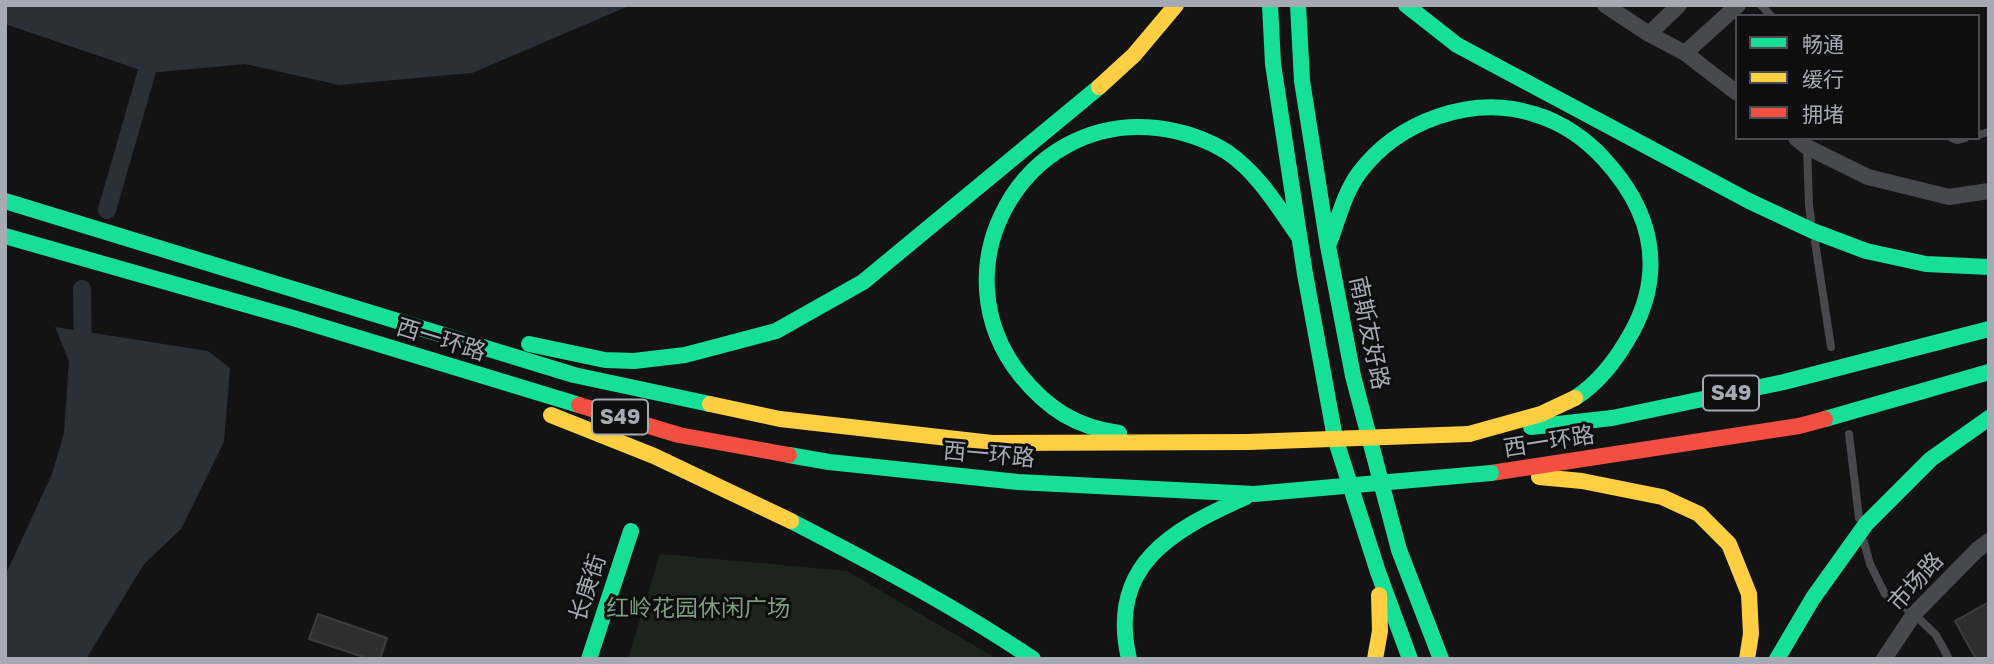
<!DOCTYPE html>
<html>
<head>
<meta charset="utf-8">
<style>
	body { margin:0 }
	#map { position:relative; width:1994px; height:664px; overflow:hidden; background:#131314; font-family:"Golos Text","Noto Sans SC",sans-serif }
	canvas { display:block }
	.frame { position:absolute; inset:0; border:7px solid #a5aab4; pointer-events:none }
	.legend { position:absolute; left:1735px; top:14px; width:245px; height:126px; box-sizing:border-box; background:#0e0e0f; border:2px solid #4a4c51; margin:0; padding:9px 12px; list-style:none; font-size:21px; color:#a5aab4 }
	.legend li { display:flex; align-items:center; gap:14px; height:35px }
	.legend b { width:35px; border:2px solid #4a4c51 }
</style>
</head>
<body>
<div id="map">
<canvas width="1994" height="664"></canvas>
<div class="frame"></div>
<ul class="legend">
<li><b style="height:9px;background:#16e098"></b>畅通</li>
<li><b style="height:9px;background:#ffcf43"></b>缓行</li>
<li><b style="height:9px;background:#f24e42"></b>拥堵</li>
</ul>
</div>
<script>
const ctx = document.querySelector('canvas').getContext('2d');
ctx.lineJoin = 'round';
function fill(path, color) { ctx.fillStyle = color; ctx.fill(path, 'evenodd'); }
function trace(path, color, width, dash) { ctx.strokeStyle = color; ctx.lineWidth = width; ctx.lineCap = dash ? 'butt' : 'round'; ctx.setLineDash(dash || []); ctx.stroke(path); }
function label(font, color, halo, rows, align = 'center') {
  ctx.font = font + ' "Golos Text","Noto Sans SC",sans-serif'; ctx.lineWidth = 6; ctx.setLineDash([]); ctx.textBaseline = 'middle'; ctx.strokeStyle = halo; ctx.fillStyle = color; for (const [text, x, y, turn = 0] of rows) {
    ctx.save(); ctx.translate(x, y); ctx.rotate((+turn || 0) * Math.PI / 180); ctx.textAlign = isNaN(turn) ? turn : align; if (halo) ctx.strokeText(text, 0, 0); ctx.fillText(text, 0, 0); ctx.restore();
  }
}
fill(new Path2D(`
	M660,554L847,571L997,659H628Z`), '#1d241e');
fill(new Path2D(`
	M5,5H631L472,73L339,85L245,64L149,73L5,24Z
	M55,327L208,351L230,368L224,442L181,529L144,564L86,659H5V576L52,474L64,433L69,361Z`), '#2a3036');
trace(new Path2D(`
	M107,210L166,5
	M82,289L83,354`), '#2a3036', 18);
const building = new Path2D(`
	M1989,602V659H1976L1955,621Z
	M318,614L387,638L380,659H370L309,639Z`);
fill(building, '#2e2e2f');
trace(building, '#3c3d40', 2);
trace(new Path2D(`
	M1761,5L1771,16
	M1978,135L1989,132
	M1952,138L1957,140L1965,138
	M1807,147L1809,205L1811,220
	M1815,242L1831,347
	M1849,434L1859,518
	M1864,542L1870,564L1885,594L1914,614L1936,635L1949,659`), '#48494c', 8);
trace(new Path2D(`
	M1605,5L1649,34L1685,53L1737,93
	M1649,34L1679,5
	M1685,53L1738,5
	M1796,138L1807,147L1868,177L1949,197L1989,191
	M1884,659L1914,614L1977,550L1989,541`), '#48494c', 16);
trace(new Path2D(`
	M1270,5L1273,64L1305,274L1335,438L1378,572L1410,659
	M1298,5L1302,81L1328,246L1353,376L1399,550L1441,659
	M1406,5L1457,45L1749,201L1813,231L1866,251L1926,264L1989,267
	M5,201L574,375L710,404
	M5,236L293,318L579,405
	M1328,246C1338,221 1343,195 1359,173C1398,121 1472,94 1534,114C1561,122 1586,139 1604,159C1650,209 1666,267 1633,330C1619,356 1600,382 1575,398
	M529,344L605,360L634,361L685,355L776,331L863,282L1099,87
	M1825,419L1989,372
	M1531,427L1612,418L1784,382L1989,329
	M1119,433C1076,427 1048,409 1021,376C935,269 1022,113 1157,128C1182,131 1206,139 1227,152C1258,173 1278,207 1299,237
	M789,455L829,462L1018,482L1254,494
	M791,521C874,564 956,607 1033,659
	M589,659L631,531
	M1129,659C1107,565 1172,530 1246,497
	M1777,659L1813,598L1866,524L1931,459L1989,418`), '#16e098', 16);
trace(new Path2D(`
	M1099,87L1134,55L1176,5
	M710,404L780,419L992,443L1248,442
	M551,415L654,456L791,521
	M1469,434L1541,414L1575,398
	M1539,477L1582,481L1662,497L1699,514L1729,544L1749,594L1751,634L1747,659
	M1375,659L1380,631L1379,595`), '#ffcf43', 16);
trace(new Path2D(`
	M579,405L679,435L789,455
	M1491,473L1799,426L1825,419`), '#f24e42', 16);
trace(new Path2D(`
	M1254,494L1491,473`), '#16e098', 16);
trace(new Path2D(`
	M1248,442L1469,434`), '#ffcf43', 16);
for (const [x, y, w] of [
	[1731,393,56],
	[620,417,56]
]) { const box = new Path2D(); box.roundRect(x - w / 2, y - 17.5, w, 35, 5); ctx.fillStyle = '#0e0e0f'; ctx.fill(box); trace(box, '#a5aab4', 2); }
label('bold 21px', '#a5aab4', null, [
	["S49",1731,393],
	["S49",620,417]
]);
label('23px', '#a5aab4', '#0e0e0f', [
	["南斯友好路",1369,333,78],
	["西一环路",441,340,17],
	["西一环路",1549,442,-9],
	["西一环路",989,455,5],
	["市场路",1916,582,-48],
	["长庚街",588,588,-72]
]);
label('23px', '#7d9e7f', '#0e0e0f', [
	["红岭花园休闲广场",698,609]
]);
</script>
</body>
</html>
